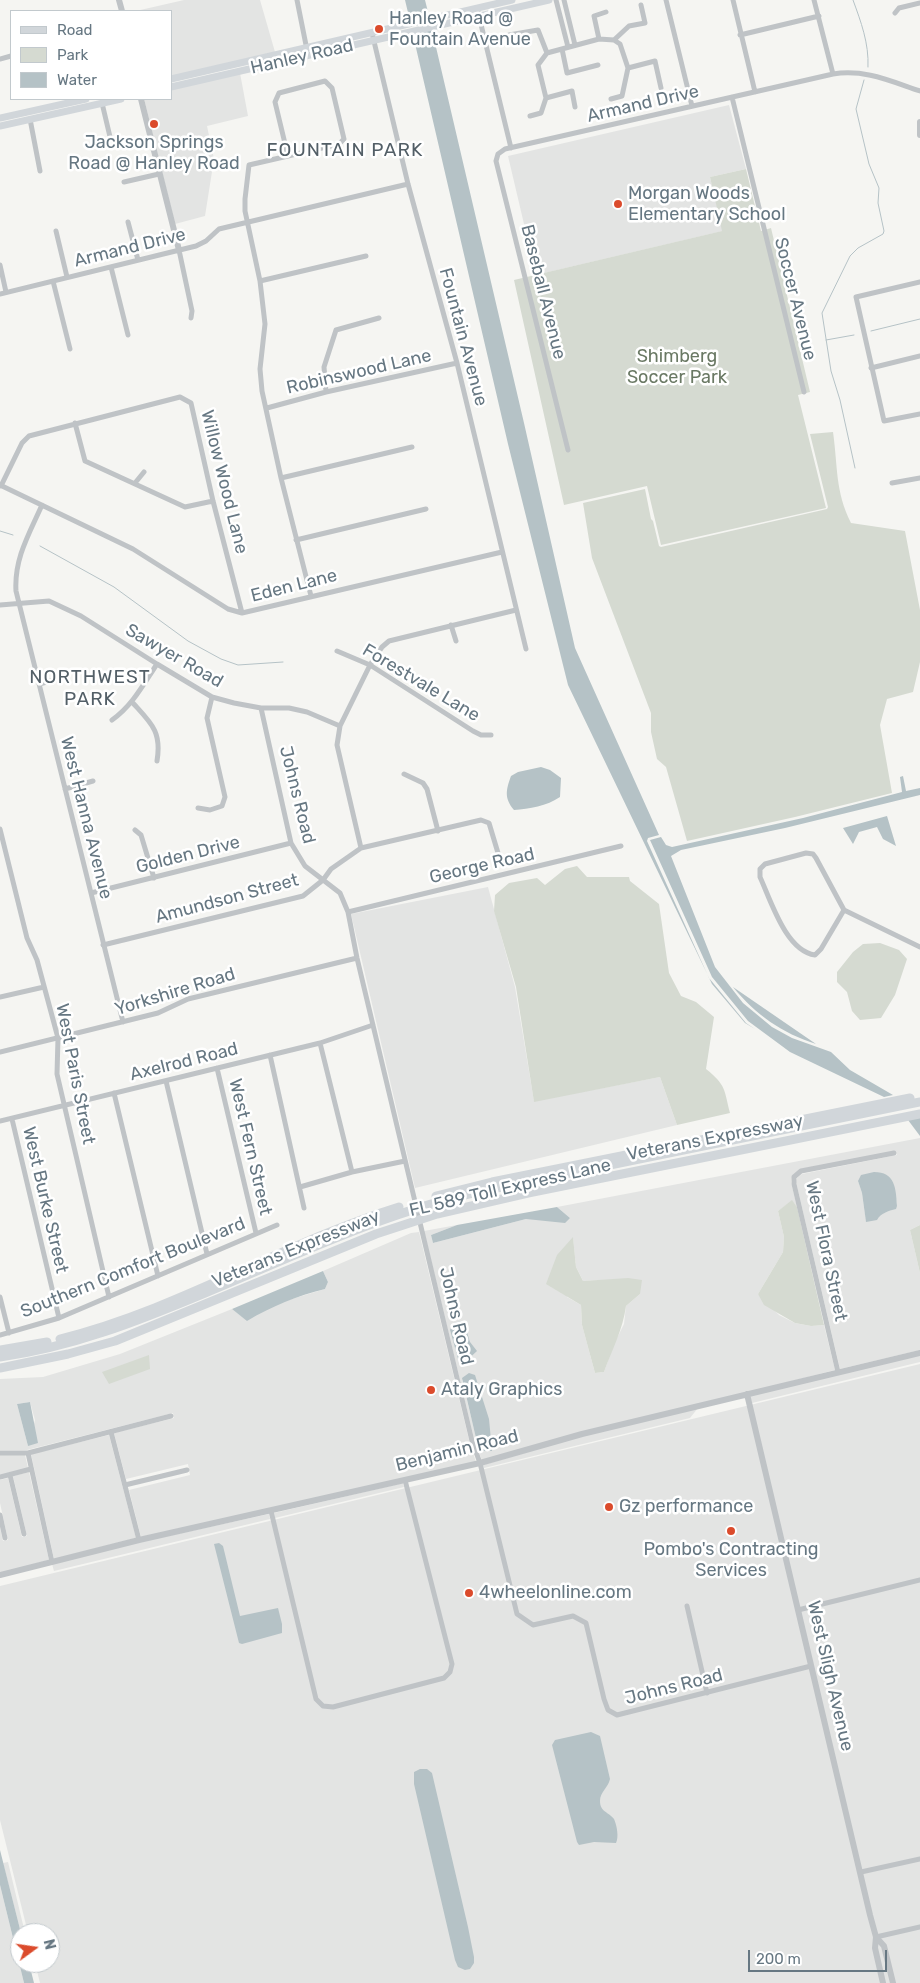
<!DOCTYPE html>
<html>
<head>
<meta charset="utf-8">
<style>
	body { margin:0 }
	#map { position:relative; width:920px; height:1983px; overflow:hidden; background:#f5f5f2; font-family:Rubik,sans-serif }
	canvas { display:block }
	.legend { position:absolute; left:10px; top:10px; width:162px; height:90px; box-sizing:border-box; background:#fff; border:1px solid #c2c9cd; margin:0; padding:6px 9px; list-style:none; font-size:15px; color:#667782 }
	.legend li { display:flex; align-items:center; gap:10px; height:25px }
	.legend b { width:25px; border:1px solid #c2c9cd }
	.north { position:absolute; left:10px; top:1923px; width:50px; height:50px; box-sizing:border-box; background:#fff; border:1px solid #c2c9cd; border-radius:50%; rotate:76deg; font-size:14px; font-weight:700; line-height:20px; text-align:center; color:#667782 }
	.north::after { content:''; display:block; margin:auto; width:18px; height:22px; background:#db4b2c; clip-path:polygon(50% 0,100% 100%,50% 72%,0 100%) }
	.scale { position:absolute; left:748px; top:1950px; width:139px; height:22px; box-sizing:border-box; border:2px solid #667782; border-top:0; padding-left:6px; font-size:15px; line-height:18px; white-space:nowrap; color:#667782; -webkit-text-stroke:4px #fff; paint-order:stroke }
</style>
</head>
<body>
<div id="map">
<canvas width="920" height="1983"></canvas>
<ul class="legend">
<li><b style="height:6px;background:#d1d6da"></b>Road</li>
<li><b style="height:14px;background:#d5dad1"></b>Park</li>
<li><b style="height:14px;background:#b5c2c6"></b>Water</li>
</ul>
<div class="north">N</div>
<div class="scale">200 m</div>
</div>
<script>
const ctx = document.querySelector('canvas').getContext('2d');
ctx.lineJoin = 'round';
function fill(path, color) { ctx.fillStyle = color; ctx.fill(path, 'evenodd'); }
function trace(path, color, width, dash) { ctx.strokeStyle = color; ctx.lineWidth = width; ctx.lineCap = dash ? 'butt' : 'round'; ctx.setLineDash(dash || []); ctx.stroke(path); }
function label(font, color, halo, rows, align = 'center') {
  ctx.font = font + ' Rubik,sans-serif'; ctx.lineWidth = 5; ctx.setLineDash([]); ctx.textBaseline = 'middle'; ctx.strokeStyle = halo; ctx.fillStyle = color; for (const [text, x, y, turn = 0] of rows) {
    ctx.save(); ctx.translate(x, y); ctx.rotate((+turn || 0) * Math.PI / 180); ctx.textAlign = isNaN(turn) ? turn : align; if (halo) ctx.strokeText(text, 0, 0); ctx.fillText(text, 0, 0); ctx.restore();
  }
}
fill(new Path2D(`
	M184,0H260L275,52L171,76V11H136Z
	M240,73L248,116L207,126L214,159L205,216L175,224L144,99H171V90Z
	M729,105L746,169L710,177L723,231L536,275L508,156Z
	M488,887L515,987L534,1101L660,1077L677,1125L415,1188L351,914Z
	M920,1138V1225L910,1230L920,1273V1350L840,1369L796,1182L797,1178L802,1174L897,1155L896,1151L801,1169L792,1177L791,1182L797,1207L792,1201L778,1211L784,1237L783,1252L758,1294L779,1315L795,1323L811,1326L824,1325L835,1370L482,1460L475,1443L424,1231L457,1225L431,1235L433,1243L526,1219L570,1218L557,1207ZM858,1181L895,1191L897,1206L866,1221L862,1193ZM573,1238L576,1267L583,1281L605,1280L640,1294L626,1306L624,1324L614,1344L604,1372L595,1373L582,1325L581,1305L567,1297ZM465,1325L470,1342L460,1362L450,1330ZM462,1379L488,1419L491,1451L479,1450Z
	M419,1232L470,1444L476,1462L141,1537L129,1490L190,1475L188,1464L126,1479L114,1433L174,1418L173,1413L27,1450H0V1379L43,1377L120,1354L232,1309L247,1320L268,1308L285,1301L325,1289L328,1282L323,1271L411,1233ZM30,1402L35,1420L28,1446L17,1404Z
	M920,1355V1362L752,1403L750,1396Z
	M920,1364V1983H40L35,1963H50V1933H28L0,1820V1586Z
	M698,1408L690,1418L484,1468L483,1465L583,1436Z
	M109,1435L136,1538L54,1559L31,1454Z
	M0,1455H25L28,1468L0,1475Z
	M29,1472L49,1560L0,1573V1527L3,1541L8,1540L0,1503V1480L8,1478L22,1537L27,1536L13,1476Z
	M403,1483L404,1487L275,1518L274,1513Z
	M269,1514L270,1519L54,1571L52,1564L140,1542Z
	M8,1862L25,1933H21L3,1863Z
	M0,1885L24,1983H0Z`), '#e3e4e3');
fill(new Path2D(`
	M746,169L761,231L771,228L810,392L798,395L826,508L661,545L647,486L564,505L514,280L722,231L710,177Z
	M833,432C838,467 835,491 851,523L905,531L920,610V662L913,692L887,699L880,725L892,793L795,817L687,841L666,767L657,759L651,732V713L592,558L583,503L645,489L651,519L653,521L659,546L661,547L827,509L828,507L810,434Z
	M577,866L587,877H629L630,881L659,904L669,973L681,996L696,1002L714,1017L706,1069C726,1085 724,1089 730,1113L677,1125L660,1077L534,1102L516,987L494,911L495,895L509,883L537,878L545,885L565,869Z
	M880,943L899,950L907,959L895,995L881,1018L860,1020L852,1011L847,992L837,982V972L853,952L863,944Z
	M792,1200L797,1207L824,1325L811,1326L795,1323L764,1305L758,1294L783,1252L784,1237L778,1211Z
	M920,1225V1273L910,1230Z
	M573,1237L576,1267L583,1281L628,1278L642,1280L640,1294L626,1306C623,1329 612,1350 604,1372L595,1373L582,1325L581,1305L546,1284L557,1255Z
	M149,1355L150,1369L109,1384L102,1372Z`), '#d5dad1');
fill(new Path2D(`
	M405,0H425L429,16L410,21Z
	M432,30L524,423L575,648L659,835L648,838L647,841L709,978L746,1023L755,1029L745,1023L712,984L568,685L508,444L413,35Z
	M541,767L550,770L561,778L560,797C547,806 529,809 514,810C504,798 506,790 511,776L518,772Z
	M903,776L906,791L920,788V795L785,828L681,850L671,856L715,967L743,1003L772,1027L792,1038L831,1052L850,1070L893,1095L884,1097L790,1052L748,1021L712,977L650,840L661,837L666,845L672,847L803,818L902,792L900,777Z
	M887,816L896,846L883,839L877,827L859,832L853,844L843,828Z
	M733,987L816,1044C782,1033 756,1015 733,987Z
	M920,1116V1136L908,1120Z
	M874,1172C895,1172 896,1188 897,1206L896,1209C888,1211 881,1213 877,1220L866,1222L862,1193L858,1181L861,1175Z
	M557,1207L570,1218L565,1223L526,1219L433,1243L431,1235L457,1225Z
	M323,1271L328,1282L325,1289C297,1296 272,1306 247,1321L232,1309Z
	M461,1321L465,1325L470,1342L477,1351L464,1363L459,1362L450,1330L454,1323Z
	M469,1373L475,1375L489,1419L492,1451H479L462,1378Z
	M30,1402L38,1443L28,1446L17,1404Z
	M219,1543L223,1546L240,1616L278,1608L282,1624V1633L242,1644L239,1643L214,1544Z
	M591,1732L600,1736L610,1779C608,1788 600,1792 600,1801C600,1812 609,1812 614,1819C617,1826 619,1837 616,1843L594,1842L579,1845L577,1842L552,1745L555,1740Z
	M420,1769H427L432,1773L468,1927L474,1957V1963L470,1969L465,1970L458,1967L455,1960L414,1784V1772Z
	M0,1850L21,1933L20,1963H29L34,1983H24L0,1885Z`), '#b5c2c6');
trace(new Path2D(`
	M853,0C861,22 869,43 868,67
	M871,331L920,319
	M826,340L854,335
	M855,468L840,400L831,371L822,313L850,256L858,248L883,234L884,231L878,203L879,188L869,164L856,109L864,80
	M0,531L13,535
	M40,546L114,587L188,641L221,659L238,665L283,662`), '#b5c2c6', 1);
trace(new Path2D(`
	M297,0L307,50
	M556,0L568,47
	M564,0L575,45
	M666,0L692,106
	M733,0L755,92
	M814,0L833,74
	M477,8L511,148
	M895,13L899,8L920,3
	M372,33L408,184L457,363L526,649
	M509,35L538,30L547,53
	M740,35L819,16
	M599,39L594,16L606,12
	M614,40L629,26L645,23L641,5
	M562,49L567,73L598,65
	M0,59L11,56
	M628,68L655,61L661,88
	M325,81L332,88L344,139L339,144L288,156L275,102L279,93Z
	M732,97L804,392
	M546,98L572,91L575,107
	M102,103L111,141
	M530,116L541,113L546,98L538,65L547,53L599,39L614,40L620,44L628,68L622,96L611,99
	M30,119L40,171
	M288,156L249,165L245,199V211L260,281L265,324L260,369L262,391L281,478L311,596
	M124,182L159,174
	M128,222L138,260
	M56,231L67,277
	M179,250L192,311L191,318
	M0,265L6,292
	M111,267L128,335
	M53,281L70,349
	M260,281L366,256
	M920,282L856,297L884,421L920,414
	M0,294L196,246L206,241L219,229L408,184
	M871,368L920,356
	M326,392L324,367L336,330L379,318
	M267,408L326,392L457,363
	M75,423L85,461L185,507L213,501
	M568,450L496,161L498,154L505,149L833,74C865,69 890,81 920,91
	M281,478L412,447
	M135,483L144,472
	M892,483L920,478
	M0,485L133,549L228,609L242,613L502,552
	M1,486L22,443L29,436L180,397L191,403L213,501L242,613
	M42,505C29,534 14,559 16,591L123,1022
	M296,540L426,509
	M0,605L49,601L81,616L157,664L212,697L234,703L261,708H289L307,712L340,726
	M451,625L456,641
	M337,651L370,665L473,731L481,735H491
	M39,684L67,677
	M132,702C151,723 162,731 157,761
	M261,708L291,843L305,866L340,893L348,912L357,958L472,1441L480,1463L517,1614L533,1625L573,1616L586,1623L604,1699L608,1710L617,1715L811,1666
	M112,720C132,706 143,685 157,664
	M404,774L423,783L427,789L438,831
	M65,789L93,781
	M198,808L210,810L222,806L225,797L207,718L212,697
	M0,829L27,938L37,960L58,1038L57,1074L109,1297
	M135,830L141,835L154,878
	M361,848L337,745L340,726L370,665L382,647L389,641L516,610
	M806,853L813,854L816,858L844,910L821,949L815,955C786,951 771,901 760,877V869L765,864Z
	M91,893L291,843
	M844,910L920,947
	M348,912L621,846
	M103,945L303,896L323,880L331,869L361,848L481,820L489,823L498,853
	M0,997L44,987
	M320,1043L352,1172
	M0,1052L158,1013L188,999L357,958
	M270,1055L304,1208
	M217,1068L256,1233
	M166,1081L207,1254
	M114,1093L158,1276
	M12,1119L59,1318
	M0,1121L320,1043L373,1025
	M300,1187L352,1172L405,1161
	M0,1297L9,1333
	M0,1335L59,1318L277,1225
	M838,1372L794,1184V1177L801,1171L894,1153
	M111,1432L139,1540
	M0,1453H28L171,1416
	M28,1453L52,1562
	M10,1475L24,1534
	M0,1477L31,1469
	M125,1485L187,1470
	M271,1511L316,1699L323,1706L333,1707L444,1678L450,1672L452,1664L405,1480
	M0,1515L5,1538
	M687,1606L707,1693
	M798,1610L920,1580
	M861,1872L920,1859
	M876,1937L920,1927`), '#bfc3c6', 5);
trace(new Path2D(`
	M119,0L122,11
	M141,99L179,250
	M920,122V135
	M747,1394L870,1915L876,1937L884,1946L893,1983
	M0,1575L139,1540L480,1463L582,1434L920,1353
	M876,1937L875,1948L883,1983`), '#bfc3c6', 6);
trace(new Path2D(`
	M171,79L512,0
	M171,87L549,0
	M0,118L86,99
	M0,126L121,99`), '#d1d6da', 7);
trace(new Path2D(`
	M436,1196L492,1182L910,1098
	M60,1339C178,1310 283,1243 399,1207
	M0,1350L47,1342
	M0,1357C72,1347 138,1321 205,1293C296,1255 385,1212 482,1191L920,1102
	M0,1368L68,1354L115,1341L376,1234L437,1214L528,1193L920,1114`), '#d1d6da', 9);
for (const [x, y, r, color] of [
	[379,29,5,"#db4b2c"],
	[154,124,5,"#db4b2c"],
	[618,204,5,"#db4b2c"],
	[431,1390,5,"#db4b2c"],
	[609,1507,5,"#db4b2c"],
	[731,1531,5,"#db4b2c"],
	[469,1593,5,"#db4b2c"]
]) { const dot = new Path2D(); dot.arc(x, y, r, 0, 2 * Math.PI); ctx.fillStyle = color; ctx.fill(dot); trace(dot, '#fff', 2); }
label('18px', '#667782', '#fff', [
	["Hanley Road @",389,19],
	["Fountain Avenue",389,40],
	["Jackson Springs",154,143,"center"],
	["Road @ Hanley Road",154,164,"center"],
	["Morgan Woods",628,194],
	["Elementary School",628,215],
	["Ataly Graphics",441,1390],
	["Gz performance",619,1507],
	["Pombo's Contracting",731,1550,"center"],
	["Services",731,1571,"center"],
	["4wheelonline.com",479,1593]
], 'left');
label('18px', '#667782', '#fff', [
	["Hanley Road",302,57,-13],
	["Armand Drive",643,104,-13],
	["Armand Drive",130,248,-14],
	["Baseball Avenue",543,292,76],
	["Soccer Avenue",795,299,76],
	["Fountain Avenue",463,337,75],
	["Robinswood Lane",359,372,-13],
	["Willow Wood Lane",224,482,76],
	["Eden Lane",294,586,-14],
	["Sawyer Road",174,656,30],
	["Forestvale Lane",421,683,31],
	["Johns Road",297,795,76],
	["West Hanna Avenue",86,818,76],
	["Golden Drive",188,855,-14],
	["George Road",482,866,-13],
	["Amundson Street",227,899,-15],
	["Yorkshire Road",175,992,-17],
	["Axelrod Road",184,1062,-14],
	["West Paris Street",75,1074,79],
	["Veterans Expressway",715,1138,-11],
	["West Fern Street",250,1147,77],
	["FL 589 Toll Express Lane",510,1188,-13],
	["West Burke Street",45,1200,77],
	["Veterans Expressway",296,1249,-22],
	["West Flora Street",826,1251,78],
	["Southern Comfort Boulevard",133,1268,-22],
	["Johns Road",456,1316,77],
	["Benjamin Road",457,1451,-14],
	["West Sligh Avenue",830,1676,77],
	["Johns Road",674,1687,-14]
]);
label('18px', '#6a7964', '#fff', [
	["Shimberg",677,357],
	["Soccer Park",677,378]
]);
ctx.letterSpacing = '1px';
label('19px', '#535f67', '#fff', [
	["FOUNTAIN PARK",345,151],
	["NORTHWEST",90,678],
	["PARK",90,700]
]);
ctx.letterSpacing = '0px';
</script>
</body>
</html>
